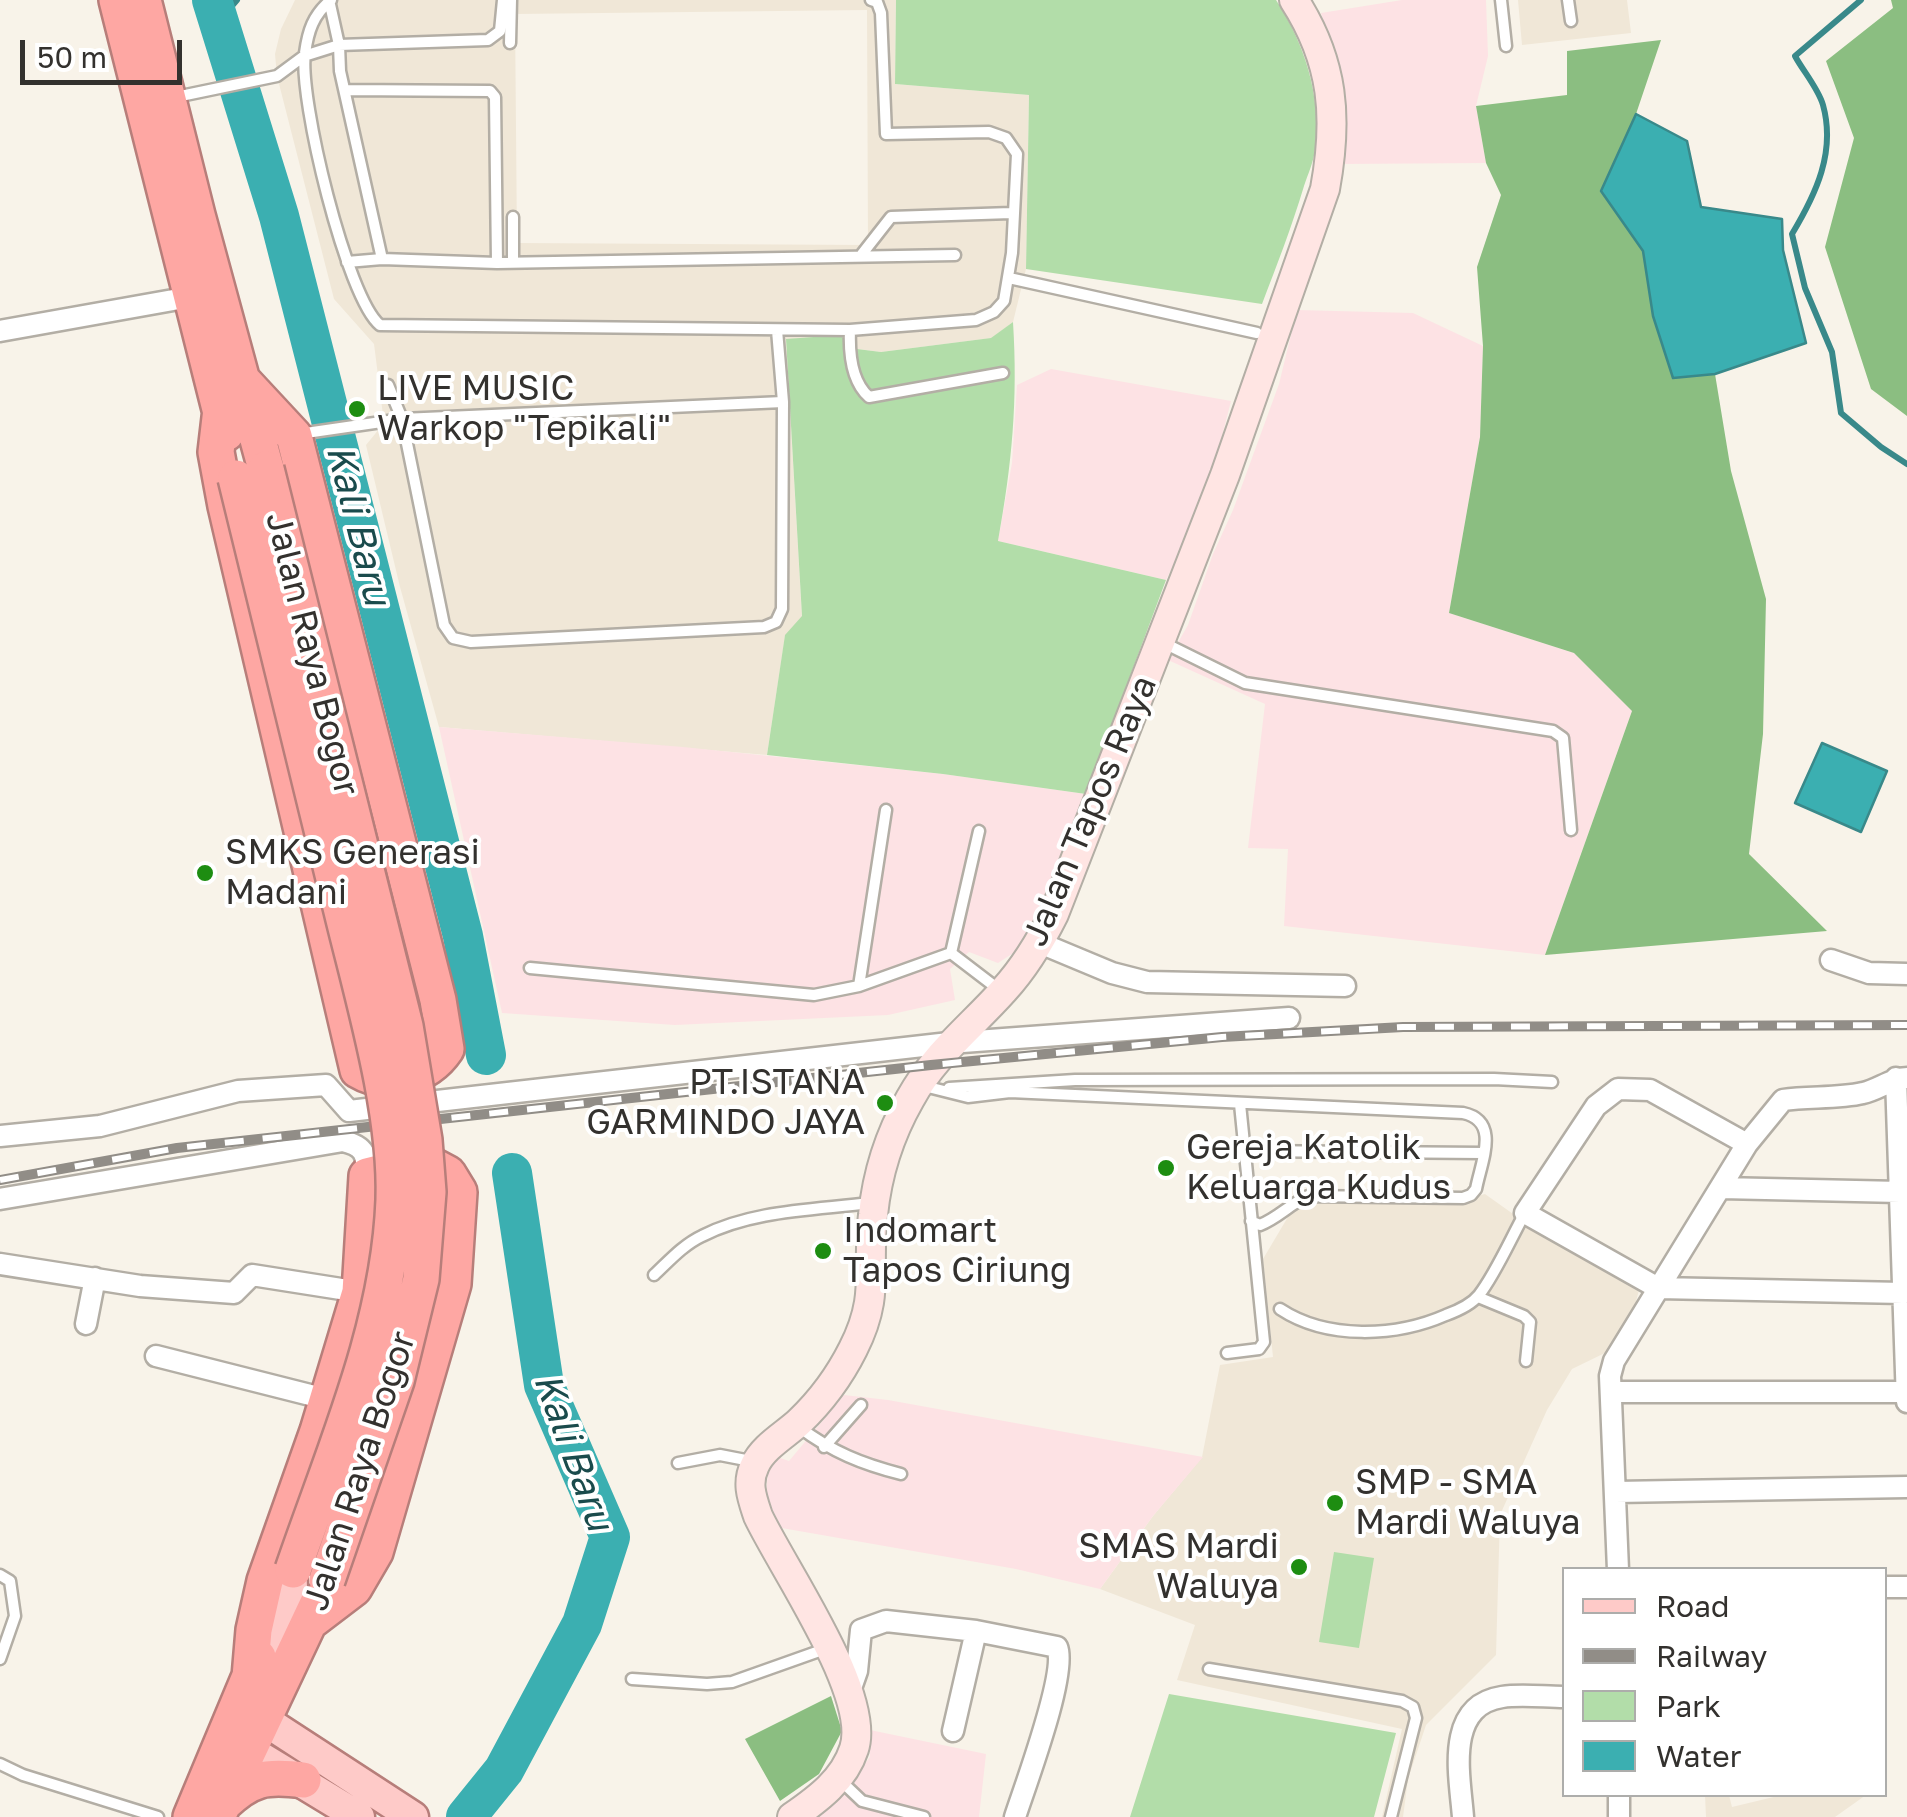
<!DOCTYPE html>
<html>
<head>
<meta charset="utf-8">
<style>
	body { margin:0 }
	#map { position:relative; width:1907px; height:1817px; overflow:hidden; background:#f8f3e9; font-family:"Golos Text",sans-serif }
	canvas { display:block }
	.legend { position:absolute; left:1562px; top:1567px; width:325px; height:230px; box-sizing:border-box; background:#fff; border:2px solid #adadab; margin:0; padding:12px 18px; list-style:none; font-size:30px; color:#33312e }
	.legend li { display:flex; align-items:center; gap:20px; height:50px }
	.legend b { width:50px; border:2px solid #adadab }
	.scale { position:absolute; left:20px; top:40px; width:162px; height:45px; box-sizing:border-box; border:5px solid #33312e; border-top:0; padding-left:12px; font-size:30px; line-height:35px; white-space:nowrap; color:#33312e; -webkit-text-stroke:8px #fff; paint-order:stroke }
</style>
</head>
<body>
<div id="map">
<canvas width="1907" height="1817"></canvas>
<ul class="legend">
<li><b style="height:12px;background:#fecac8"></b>Road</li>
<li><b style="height:12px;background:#918d87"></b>Railway</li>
<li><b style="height:28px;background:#b2dda9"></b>Park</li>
<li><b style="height:28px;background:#3bafb1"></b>Water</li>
</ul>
<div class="scale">50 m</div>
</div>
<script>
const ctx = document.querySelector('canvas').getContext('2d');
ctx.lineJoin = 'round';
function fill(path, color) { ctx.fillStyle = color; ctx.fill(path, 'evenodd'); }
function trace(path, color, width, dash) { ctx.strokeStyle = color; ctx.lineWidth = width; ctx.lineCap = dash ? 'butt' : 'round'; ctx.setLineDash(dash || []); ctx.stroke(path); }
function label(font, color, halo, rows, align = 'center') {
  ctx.font = font + ' "Golos Text",sans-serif'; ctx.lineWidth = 8; ctx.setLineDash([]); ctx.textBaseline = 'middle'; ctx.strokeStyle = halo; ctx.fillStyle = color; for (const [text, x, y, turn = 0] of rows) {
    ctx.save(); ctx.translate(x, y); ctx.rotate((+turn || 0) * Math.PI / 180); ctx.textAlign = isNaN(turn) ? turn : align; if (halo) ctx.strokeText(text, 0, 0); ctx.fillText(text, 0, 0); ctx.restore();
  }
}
fill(new Path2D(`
	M295,0H896L895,84L1029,95L1026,269L1013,322L992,338L881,352L786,340L802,617L785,636L767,755L439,727L400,587L366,445L384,423L374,344L334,299L277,76L275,54L281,29ZM867,10L868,245L517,243L515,14Z
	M1518,0H1627L1631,33L1522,45Z
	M1485,1194L1544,1236L1640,1286L1632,1317L1609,1351L1572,1369L1547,1410L1500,1515L1496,1655L1426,1725L1408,1779L1403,1817H1382L1402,1729L1177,1680L1195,1625L1100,1589L1153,1516L1202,1457L1220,1365L1273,1357L1263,1259L1295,1205L1327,1201L1456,1202Z
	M1705,1795H1729L1732,1807L1782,1795H1866L1835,1817H1706Z`), '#f0e7d7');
fill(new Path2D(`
	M1402,0H1486L1488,56L1476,106L1486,163L1339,164L1330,45L1321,13Z
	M1297,310L1413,313L1483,346L1480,437L1449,613L1574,653L1632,711L1545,955L1284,926L1288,849L1248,848L1265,704L1168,660L1188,625L1213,554L1233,510L1279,384Z
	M1051,369L1231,401L1214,468L1195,522L1166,580L998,541L1012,463L1017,385Z
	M439,727L683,747L943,774L1086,794L1024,946L998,963L969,952L950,969L955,1000L888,1015L675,1025L502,1013Z
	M844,1395L888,1400L1203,1457L1153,1516L1100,1589L1016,1569L776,1527L765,1499L769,1467L780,1458L789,1461Z
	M870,1730L986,1754L979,1817H810L855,1777L870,1757Z`), '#fde2e4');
fill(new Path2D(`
	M896,0H1276C1304,42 1322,97 1315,149C1314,161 1308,174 1304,186C1292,226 1277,265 1262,304L1026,269L1029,95L895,84Z
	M1013,322C1018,401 1012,464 998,541L1166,580L1086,794L943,774L767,755L785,635L802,616L786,339L841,335L849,348L881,352L991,338Z
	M1334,1552L1374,1558L1359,1648L1319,1642Z
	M1169,1694L1396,1733L1374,1817H1130Z`), '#b2dda9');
fill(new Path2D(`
	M1891,0H1907V416L1871,389L1825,247L1854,138L1826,61L1893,8Z
	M1661,40L1636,114L1601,191L1643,251L1653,316L1673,378L1715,374L1731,471L1766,599L1763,734L1749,854L1827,931L1545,955L1632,711L1574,653L1449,613L1480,437L1483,346L1477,267L1501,195L1486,163L1476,106L1567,95V51Z
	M831,1696L842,1731L819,1774L780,1801L745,1739Z`), '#8bbe81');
const water = new Path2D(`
	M1636,114L1687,141L1701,207L1782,219L1783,250L1806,343L1715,374L1673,378L1653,316L1643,251L1601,191Z
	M1822,743L1887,771L1861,832L1795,803Z`);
fill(water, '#3bafb1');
trace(water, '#39898a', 2.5);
trace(new Path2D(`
	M1861,0L1795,56C1803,71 1818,88 1823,105C1836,152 1816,194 1792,234L1805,288L1832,352L1841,413L1881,447L1907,464
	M219,21L237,0`), '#39898a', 6);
trace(new Path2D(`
	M212,0L279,216L463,936L486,1055
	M466,1817L504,1770L582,1624L610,1537L544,1385L512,1173`), '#3bafb1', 40);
const lane = new Path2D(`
	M329,0L339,45L488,40L500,31L503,0
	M331,0C313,15 308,31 305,53C298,97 347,299 380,325L850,330L976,320L994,312L1004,301L1012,253L1017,154L1006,138L989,132L886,134L881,13L877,2L871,0
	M1501,0L1506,46
	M1568,0L1571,21
	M510,43L511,0
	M345,90L490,91L495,97L497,263
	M171,98L277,76L304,56L339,45L340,71L382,259
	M513,217V261
	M862,254L891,217L1011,213
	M347,262L382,259L497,263L955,255
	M1009,278L1257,333
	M850,330C849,353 851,381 869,397L1003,373
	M388,385L402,419L444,625L453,638L471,642L764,627L776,622L782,609L783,402L777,330
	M299,434L402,419L783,402
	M1162,642L1245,683L1553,731L1563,738L1571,830
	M951,953L979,831
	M951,953L1002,992
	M530,968L814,995L859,986L951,953
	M859,986L886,810
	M924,1086L968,1097L1010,1092L1463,1113C1501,1121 1481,1162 1476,1189L1471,1195L1463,1198L1308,1196C1290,1204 1278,1218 1260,1225L1251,1221
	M949,1088L1075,1080L1494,1079L1552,1082
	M1245,1151L1483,1153
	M654,1275C669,1261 683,1245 702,1236C752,1210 815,1210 870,1203
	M1478,1297L1524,1316L1530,1322L1526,1361
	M1280,1309C1327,1340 1396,1337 1446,1315C1457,1311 1471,1305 1479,1295C1496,1273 1511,1238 1525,1213
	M1227,1353L1259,1349L1264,1342L1240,1104
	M799,1427C832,1452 862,1464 901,1474
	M824,1447L861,1405
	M678,1463L720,1455L756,1462
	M0,1575L10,1581L15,1616L0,1659
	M1209,1669L1402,1701L1413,1707L1416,1718L1391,1817
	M632,1679L707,1684L732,1682L825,1649
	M0,1764L23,1775L158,1817
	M841,1781L862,1801L924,1817`);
const street = new Path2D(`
	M0,331L190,297
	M1040,943L1112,973L1147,982L1345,986
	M1831,960L1869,973L1907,974
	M1896,1078L1907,1402
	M0,1136L100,1126L238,1091L326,1085L349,1111L949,1043L1289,1018
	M1747,1144L1650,1090L1618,1089L1596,1106L1525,1213L1658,1288L1903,1293
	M1721,1188L1900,1192
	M0,1199L343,1141C365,1146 367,1155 367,1176
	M0,1264L140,1286L234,1293L252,1275L360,1292
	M86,1324L95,1278
	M156,1356L326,1399
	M1611,1392H1907
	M1616,1492L1907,1487
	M1618,1570L1610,1376L1614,1361L1747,1144L1783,1100C1809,1096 1837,1099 1863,1093C1878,1090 1892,1078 1907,1078
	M1884,1587H1907
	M850,1691L857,1671L861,1630L886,1621L976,1631L1057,1647C1068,1672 1025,1786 1015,1817
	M953,1731L976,1631
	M1619,1794V1817
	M1463,1817C1460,1777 1444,1706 1502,1697C1521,1694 1544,1697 1564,1697`);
const secondary = new Path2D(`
	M792,1817C818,1799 844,1780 854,1749C872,1695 783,1569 758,1516C752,1498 746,1483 755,1465C763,1447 785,1435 799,1422C821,1401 839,1377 853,1349C881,1294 866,1270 873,1215C877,1175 890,1134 910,1099C934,1055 971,1027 1004,990C1025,967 1040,942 1054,914L1225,475L1325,189C1338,118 1334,62 1294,0`);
const primary = new Path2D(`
	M271,1669C284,1640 296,1607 291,1575
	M264,1720L413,1817
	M246,1730L247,1749L359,1817`);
const highway = new Path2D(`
	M117,0L226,433
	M143,0L197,215L266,469
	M221,409L216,452L226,506L358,1070C388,1088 427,1077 446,1049L438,1000L294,436L241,379
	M250,1677L254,1630L265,1581L318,1431L360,1292L367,1176L407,1166H433L448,1174L459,1192L453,1284L375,1552L354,1588L312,1620
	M223,1804C250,1778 266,1775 303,1780
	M191,1817L258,1657
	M217,1817L319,1601`);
trace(lane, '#b3aea5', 15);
trace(street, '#b3aea5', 25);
trace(secondary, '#b3aea5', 32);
trace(primary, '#b77e7a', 35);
trace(highway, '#b77e7a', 40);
trace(lane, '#fff', 10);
trace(street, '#fff', 20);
trace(secondary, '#ffe5e3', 28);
trace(primary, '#fecac8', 30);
trace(highway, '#fea7a3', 35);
const rail = new Path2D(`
	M0,1180L177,1148L931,1065L1222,1037L1403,1027L1907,1025`);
trace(rail, '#918d87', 10);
trace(rail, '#fff', 6, [19]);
const highwayBridge = new Path2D(`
	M266,469L405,1026L424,1140L428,1192L421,1279L396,1381L327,1580
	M236,478C271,622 307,766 342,911C363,998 397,1111 394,1200C389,1328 334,1450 293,1570`);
trace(highwayBridge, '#b77e7a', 40, []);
trace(highwayBridge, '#fea7a3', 35);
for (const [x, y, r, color] of [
	[357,409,10,"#1d8d11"],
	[205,873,10,"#1d8d11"],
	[885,1103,10,"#1d8d11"],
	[1166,1168,10,"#1d8d11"],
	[823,1251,10,"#1d8d11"],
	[1335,1503,10,"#1d8d11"],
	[1299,1567,10,"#1d8d11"]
]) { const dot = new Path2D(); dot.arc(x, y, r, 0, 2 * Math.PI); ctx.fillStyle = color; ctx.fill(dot); trace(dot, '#fff', 4); }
label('35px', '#33312e', '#fff', [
	["LIVE MUSIC",377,389],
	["Warkop \"Tepikali\"",377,429],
	["SMKS Generasi",225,853],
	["Madani",225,893],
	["PT.ISTANA",865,1083,"right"],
	["GARMINDO JAYA",865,1123,"right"],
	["Gereja Katolik",1186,1148],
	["Keluarga Kudus",1186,1188],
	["Indomart",843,1231],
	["Tapos Ciriung",843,1271],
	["SMP - SMA",1355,1483],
	["Mardi Waluya",1355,1523],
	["SMAS Mardi",1279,1547,"right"],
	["Waluya",1279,1587,"right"]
], 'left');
label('35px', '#33312e', '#fff', [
	["Jalan Raya Bogor",312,654,76],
	["Jalan Tapos Raya",1090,811,-67],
	["Jalan Raya Bogor",360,1471,-72]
]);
label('italic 38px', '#1a4b4c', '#fff', [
	["Kali Baru",358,525,76],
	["Kali Baru",573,1452,70]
]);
</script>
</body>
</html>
